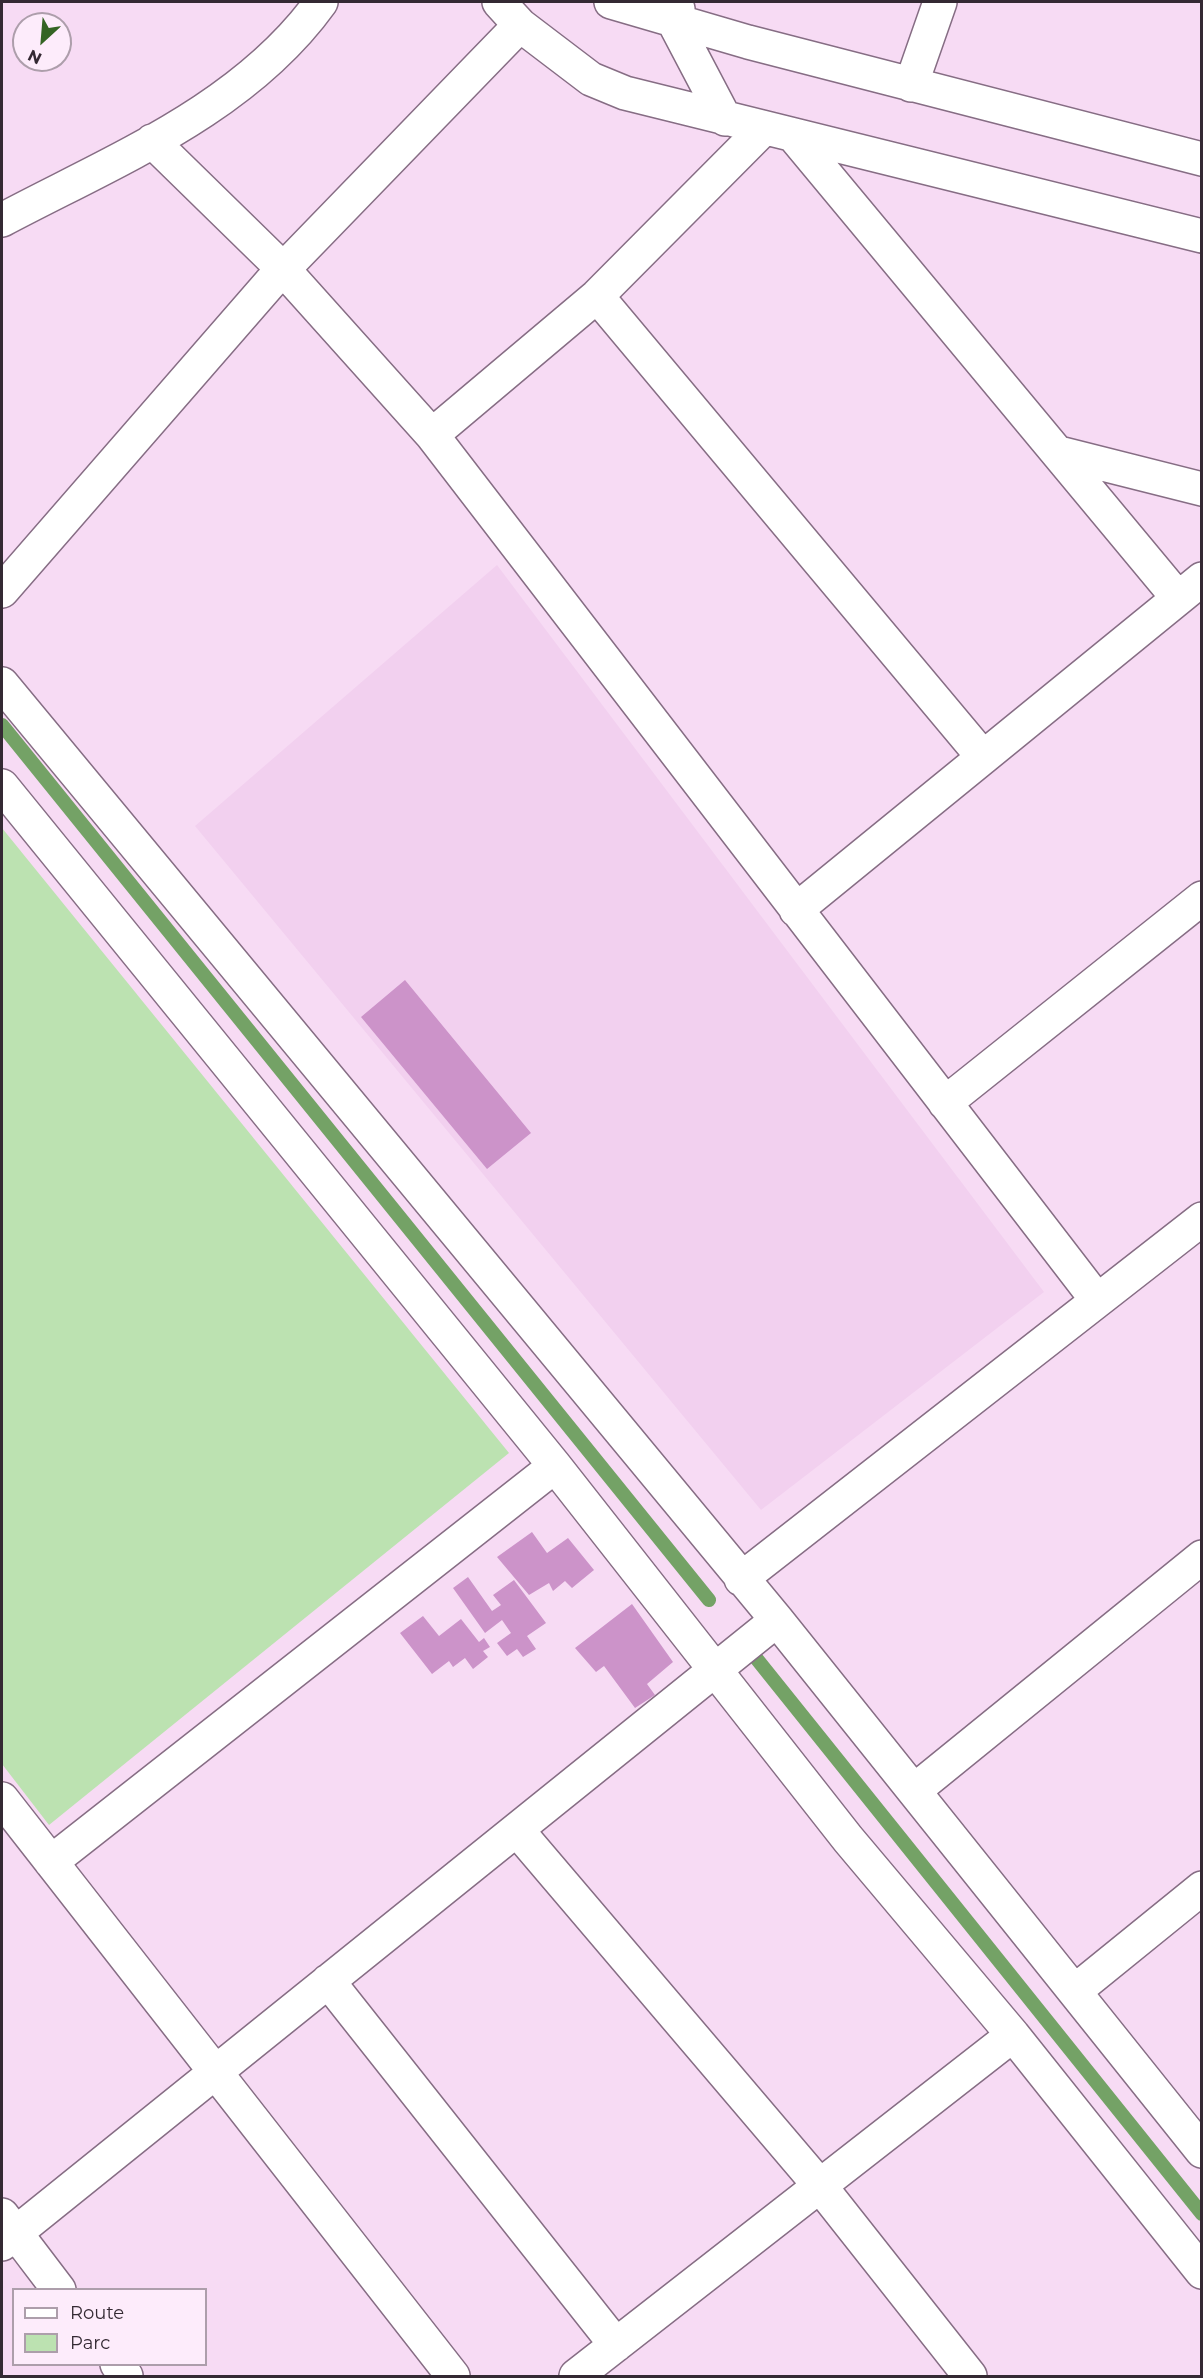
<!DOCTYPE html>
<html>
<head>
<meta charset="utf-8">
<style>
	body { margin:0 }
	#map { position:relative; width:1203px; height:2378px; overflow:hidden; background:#f7dbf4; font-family:Montserrat,sans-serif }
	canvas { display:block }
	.frame { position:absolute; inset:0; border:3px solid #342933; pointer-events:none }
	.legend { position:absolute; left:12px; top:2288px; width:195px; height:78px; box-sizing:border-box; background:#fdecfb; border:2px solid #ad9eab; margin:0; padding:8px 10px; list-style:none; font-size:18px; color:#342933 }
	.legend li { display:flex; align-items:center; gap:12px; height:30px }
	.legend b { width:30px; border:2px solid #ad9eab }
	.north { position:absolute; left:12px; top:12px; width:60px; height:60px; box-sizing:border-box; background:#fdecfb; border:2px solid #ad9eab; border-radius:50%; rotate:206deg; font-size:16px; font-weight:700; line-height:24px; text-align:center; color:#342933 }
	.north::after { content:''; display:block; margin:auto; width:21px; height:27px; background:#346424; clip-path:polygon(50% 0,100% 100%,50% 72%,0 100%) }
</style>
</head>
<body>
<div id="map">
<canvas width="1203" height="2378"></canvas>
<div class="frame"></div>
<ul class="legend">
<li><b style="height:8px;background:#fff"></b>Route</li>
<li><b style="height:16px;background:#bce2b1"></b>Parc</li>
</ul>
<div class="north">N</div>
</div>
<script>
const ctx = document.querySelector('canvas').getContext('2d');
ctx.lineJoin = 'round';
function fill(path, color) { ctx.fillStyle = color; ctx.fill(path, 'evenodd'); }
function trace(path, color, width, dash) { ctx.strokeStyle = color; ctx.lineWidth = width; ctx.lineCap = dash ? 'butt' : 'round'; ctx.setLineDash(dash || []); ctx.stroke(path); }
fill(new Path2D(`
	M497,565L1044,1292L761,1510L195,826Z`), '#f2d0ef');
fill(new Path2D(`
	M2,828L509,1453L49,1825L2,1764Z`), '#bce2b1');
trace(new Path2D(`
	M2,725L709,1600
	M756,1658L1202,2214`), '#74a266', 14);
fill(new Path2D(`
	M405,980L531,1133L487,1169L361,1017Z
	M532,1532L547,1553L568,1538L594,1570L572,1588L565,1581L553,1591L549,1583L529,1595L497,1557Z
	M468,1577L492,1611L501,1605L493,1595L514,1580L546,1623L527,1636L536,1649L523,1657L517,1649L507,1656L497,1643L511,1633L502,1620L485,1633L453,1588Z
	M632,1604L673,1662L647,1684L655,1695L635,1708L604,1666L596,1672L575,1648Z
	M423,1616L439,1636L461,1619L479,1642L484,1638L490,1647L483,1651L488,1657L473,1669L465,1658L453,1667L449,1661L432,1674L400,1633Z`), '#cc93c9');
const minor = new Path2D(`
	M499,2L520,25L591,79L625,93L1202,236
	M611,2L748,42L1202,159
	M678,9L674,22L725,119
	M911,85L940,2
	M793,135L1178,598
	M152,141L284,270L432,435L1097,1300
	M2,220C115,160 244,109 321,2
	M597,296L983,757
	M432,435L597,296L764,128
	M1059,453L1202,489
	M2,591L270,283L520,25
	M2,684L777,1620L1202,2151
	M2,786L555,1466L848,1839L1013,2035L1202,2272
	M796,910L1202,579
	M945,1103L1202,898
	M741,1579L1202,1219
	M915,1790L1202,1557
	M2,1799L453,2376
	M517,1830L820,2186L970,2376
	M51,1862L555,1466
	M328,1981L616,2345
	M1075,1991L1202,1888
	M2,2215L59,2290
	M2,2244L777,1620
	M117,2364L126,2376
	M576,2376L1013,2035`);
trace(minor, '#866d84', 36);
trace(minor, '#fff', 33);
</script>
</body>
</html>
